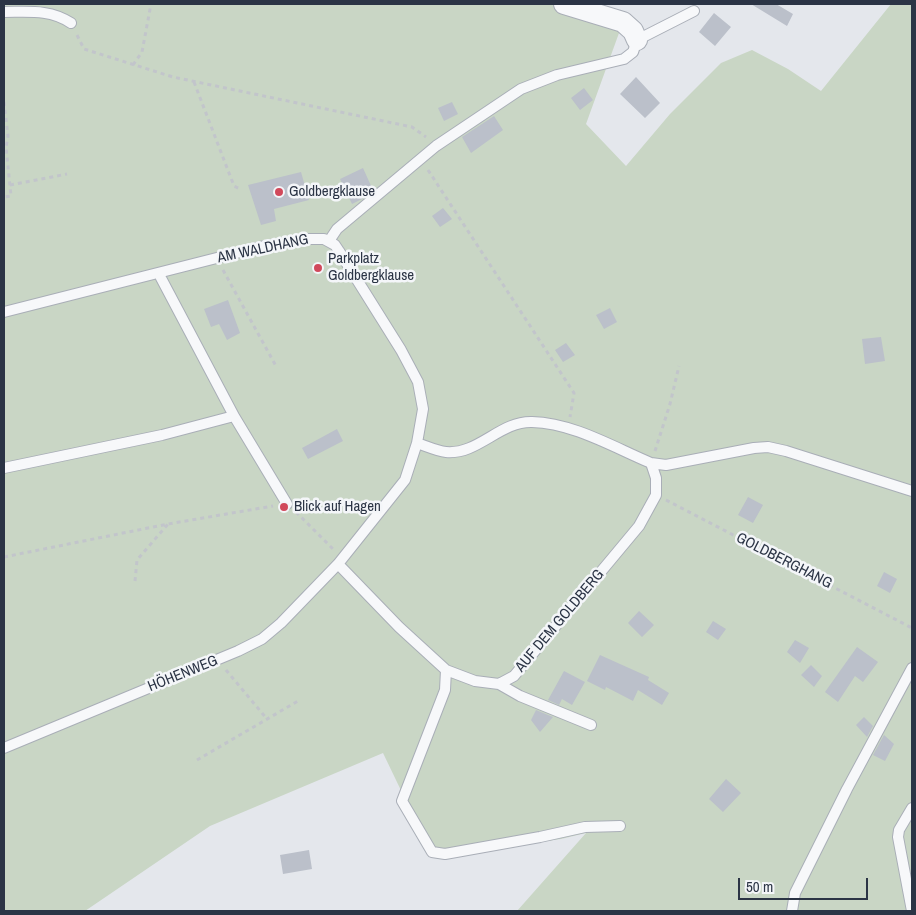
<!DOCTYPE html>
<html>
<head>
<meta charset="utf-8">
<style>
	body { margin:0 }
	#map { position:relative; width:916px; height:915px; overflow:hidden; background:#e4e7ec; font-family:"Archivo Narrow",sans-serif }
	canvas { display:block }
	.frame { position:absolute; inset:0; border:5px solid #2b3445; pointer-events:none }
	.scale { position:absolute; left:738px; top:878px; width:130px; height:22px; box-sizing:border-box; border:2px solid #2b3445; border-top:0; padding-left:6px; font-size:15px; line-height:18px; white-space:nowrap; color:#2b3445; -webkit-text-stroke:4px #f4f6f9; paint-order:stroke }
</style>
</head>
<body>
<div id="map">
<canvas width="916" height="915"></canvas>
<div class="frame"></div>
<div class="scale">50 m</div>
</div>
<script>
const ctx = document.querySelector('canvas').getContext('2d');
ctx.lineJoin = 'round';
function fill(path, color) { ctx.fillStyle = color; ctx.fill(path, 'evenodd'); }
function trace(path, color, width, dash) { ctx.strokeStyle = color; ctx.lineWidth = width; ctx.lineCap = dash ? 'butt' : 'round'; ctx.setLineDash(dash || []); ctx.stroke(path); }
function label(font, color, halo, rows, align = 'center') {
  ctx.font = font + ' "Archivo Narrow",sans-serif'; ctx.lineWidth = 5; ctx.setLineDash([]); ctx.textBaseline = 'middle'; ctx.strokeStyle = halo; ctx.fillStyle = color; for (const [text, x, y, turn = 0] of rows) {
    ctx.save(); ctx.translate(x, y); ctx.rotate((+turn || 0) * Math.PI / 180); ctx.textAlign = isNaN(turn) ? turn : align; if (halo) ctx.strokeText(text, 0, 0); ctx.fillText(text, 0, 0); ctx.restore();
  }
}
fill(new Path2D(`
	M4,4H564L623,22L586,124L626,166L670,114L721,63L752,50L788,69L821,91L891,4H912V911H517L586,833L561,839L433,857L383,753L210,826L85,911H4Z`), '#c9d6c5');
fill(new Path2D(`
	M751,4H776L793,14L787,26Z
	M714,13L731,27L715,46L699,32Z
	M636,77L660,103L645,118L620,94Z
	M584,88L593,100L580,110L571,98Z
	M452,102L458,114L444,121L438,108Z
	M494,116L503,130L471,153L462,137Z
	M363,168L372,188L367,191L368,194L362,199L352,204L340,179Z
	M301,172L309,200L274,209L276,221L261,225L248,185Z
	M443,208L452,219L440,227L432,216Z
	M228,300L240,333L227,340L219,324L211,327L204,309Z
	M610,308L617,322L604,329L596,315Z
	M881,337L885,361L865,364L862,339Z
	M566,343L575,355L563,362L555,350Z
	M337,429L343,441L308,459L302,448Z
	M748,497L763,505L753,523L738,515Z
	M884,572L897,579L890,593L877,586Z
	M639,611L654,625L642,637L628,623Z
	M713,621L726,629L718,640L706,632Z
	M795,640L809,648L800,663L787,652Z
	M857,647L878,662L863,682L855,676L838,702L825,692Z
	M600,655L649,677L648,680L669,693L662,705L638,690L633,701L606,687L605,690L587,681Z
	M811,665L822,676L814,687L801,675Z
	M564,671L585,682L572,705L562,699L559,705L548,700Z
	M536,710L553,717L540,732L531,720Z
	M864,717L873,726L867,737L856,725Z
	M884,735L894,744L885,761L873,755Z
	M726,779L741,793L723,812L709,799Z
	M309,850L312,869L283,874L280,855Z`), '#bbc0ca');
const service = new Path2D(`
	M4,12C28,12 50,9 71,23
	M329,241L337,229L436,146L521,89L557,75L624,59L633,52L637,40L694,11
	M160,273L161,278L234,416L287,504
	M4,312L260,247L305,239H324L335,245L339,251L401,350L418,382L423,409L417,443L405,480L338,564L281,623L262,639L238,651L4,748
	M651,463L666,465L754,448L768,447L786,451L912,491
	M4,468L162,435L234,416
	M338,564L399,627L446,670L475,681L499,684L514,676L639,526L656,495V478L651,463C613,447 573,423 532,422C500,421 478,455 446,452C437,451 426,446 417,443
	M446,670L445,690L402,801L432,852L445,854L540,837L585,827L620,826
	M499,684L520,696L591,725
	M792,911L795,893L847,789L912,668
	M912,911L898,837L899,830L912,808`);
const minor = new Path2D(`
	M564,4L623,22L633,31L637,40`);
trace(service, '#a9aeb7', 12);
trace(minor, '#a9aeb7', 22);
trace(new Path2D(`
	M77,35L84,49L173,77L412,127L426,137
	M133,65L142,52L151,4
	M194,82L234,186L240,189
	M4,102L8,136L6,147L11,196L4,197
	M428,170L574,393L570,417
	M10,185L67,174
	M223,270L277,368
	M655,451L670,404L679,366
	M666,500L912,628
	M296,512L334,550
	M4,557L168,524L273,506
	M135,581L137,560L168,524
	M226,670L267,719
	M197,760L298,701`), '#c2c5cb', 3, [4, 4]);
trace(service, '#f7f8fa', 10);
trace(minor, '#f7f8fa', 20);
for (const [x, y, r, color] of [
	[279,192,5,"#d1495b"],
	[318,268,5,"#d1495b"],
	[284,507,5,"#d1495b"]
]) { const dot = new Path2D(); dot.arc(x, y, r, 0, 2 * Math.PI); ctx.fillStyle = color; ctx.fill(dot); trace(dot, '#f4f6f9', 2); }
label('15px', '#2b3445', '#f4f6f9', [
	["Goldbergklause",289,192],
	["Parkplatz",328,259],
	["Goldbergklause",328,276],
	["Blick auf Hagen",294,507]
], 'left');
label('15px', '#2b3445', '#f4f6f9', [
	["AM WALDHANG",263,249,-12],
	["GOLDBERGHANG",784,561,27],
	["AUF DEM GOLDBERG",560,621,-50],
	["HÖHENWEG",183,674,-22]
]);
</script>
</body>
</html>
